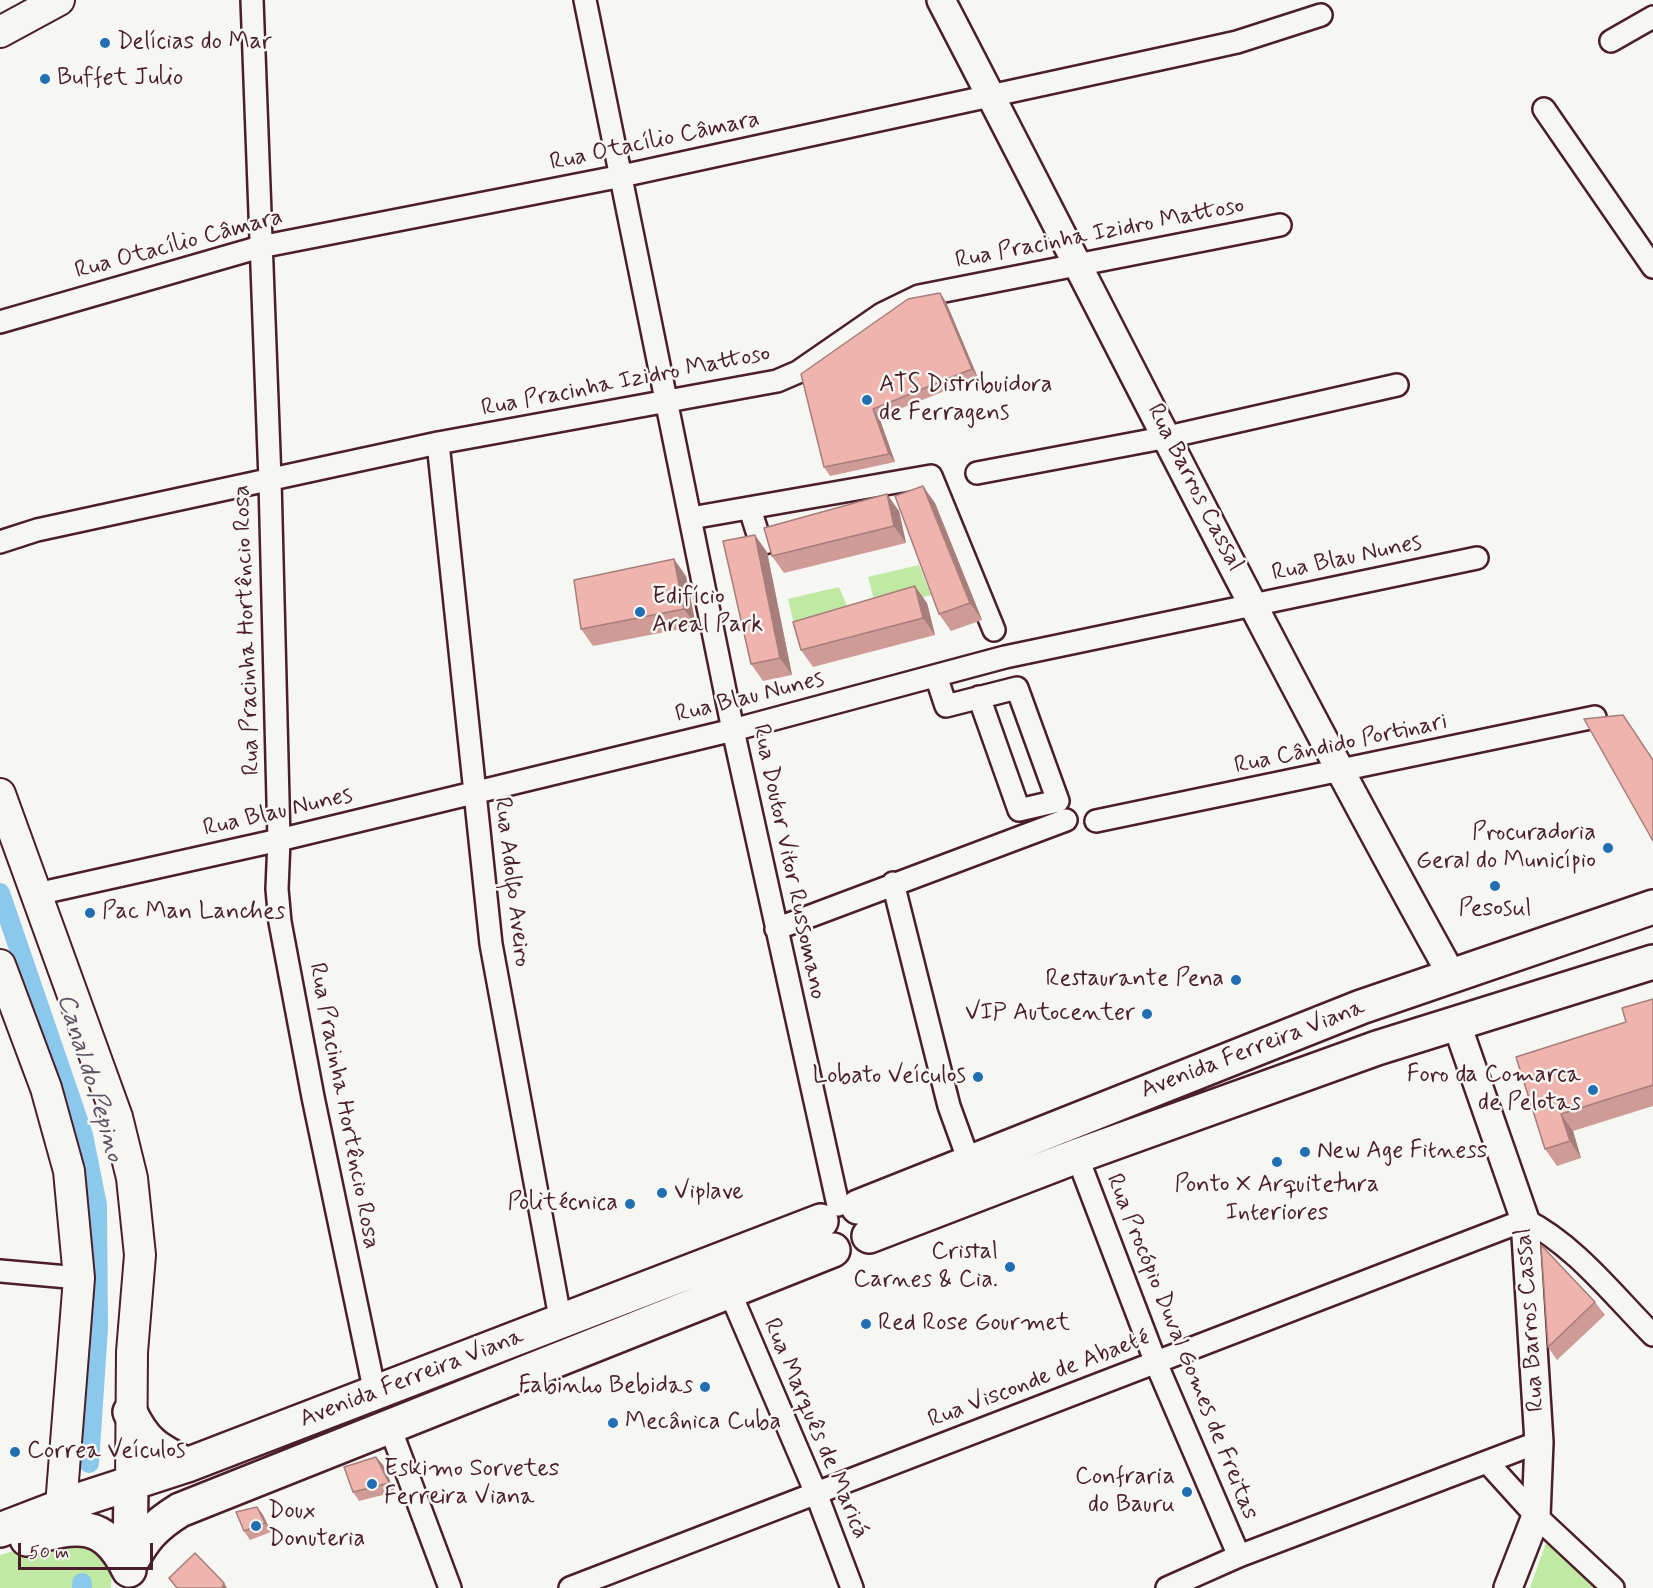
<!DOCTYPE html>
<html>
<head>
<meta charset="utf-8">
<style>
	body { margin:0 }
	#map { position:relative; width:1653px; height:1588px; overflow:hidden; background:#f6f6f2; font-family:Mynerve,sans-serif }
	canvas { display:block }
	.scale { position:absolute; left:18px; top:1543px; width:135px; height:27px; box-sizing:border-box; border:3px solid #4a1f2b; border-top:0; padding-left:8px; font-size:18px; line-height:21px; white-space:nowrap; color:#4a1f2b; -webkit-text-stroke:4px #f6f6f2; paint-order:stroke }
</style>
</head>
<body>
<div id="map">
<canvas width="1653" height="1588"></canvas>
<div class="scale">50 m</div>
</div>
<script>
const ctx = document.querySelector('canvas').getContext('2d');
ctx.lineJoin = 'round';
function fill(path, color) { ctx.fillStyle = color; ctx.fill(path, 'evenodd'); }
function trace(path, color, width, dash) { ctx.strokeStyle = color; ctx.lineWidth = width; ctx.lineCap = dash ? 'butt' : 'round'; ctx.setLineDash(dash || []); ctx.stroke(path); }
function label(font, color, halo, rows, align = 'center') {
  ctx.font = font + ' Mynerve,sans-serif'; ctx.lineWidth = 5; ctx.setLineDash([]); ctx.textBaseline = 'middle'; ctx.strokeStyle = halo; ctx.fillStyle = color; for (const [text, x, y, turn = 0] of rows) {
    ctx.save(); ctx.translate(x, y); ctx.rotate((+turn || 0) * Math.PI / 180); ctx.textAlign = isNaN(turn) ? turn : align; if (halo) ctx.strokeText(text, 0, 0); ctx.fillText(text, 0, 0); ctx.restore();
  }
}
fill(new Path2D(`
	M919,565L931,595L877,611L868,577Z
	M839,587L851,616L796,633L788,599Z
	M74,1532L113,1554L111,1588H0V1555Z
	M1548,1537L1601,1588H1530Z`), '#c0e9a4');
trace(new Path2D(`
	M0,893L83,1135L97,1205L98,1328L89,1463
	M82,1588V1583`), '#8bc8eb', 20);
const minor = new Path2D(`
	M252,0L270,480L279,840L277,889L280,922L313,1097L375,1393
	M585,0L733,730L838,1205
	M1611,41L1653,17
	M1544,109L1653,267
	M0,322L260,247L622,176L1183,54L1237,42L1321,15
	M438,443L491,944L561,1323
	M977,473L1168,437L1397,385
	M750,509L761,544L795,534
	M691,518L931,476L994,630
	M0,542L37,530L438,443L777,381L798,372L882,314L919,296L1280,225
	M936,676L946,706L1017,688L1058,801L1019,810L979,697
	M1096,821L1595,717
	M893,883L949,1106L970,1164
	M37,894L279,840L733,730L1005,657L1477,558
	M776,929L1066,820
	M1077,1156L1156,1363L1239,1556
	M0,1271L79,1278
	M729,1290L816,1493L852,1588
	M389,1425L450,1588
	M1488,1463L1536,1516L1613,1588
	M570,1588L1525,1220C1575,1245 1614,1296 1653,1335
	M1167,1588L1239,1556L1539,1442`);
const tertiary = new Path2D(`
	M941,0C1110,325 1273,654 1451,974
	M1456,1022L1525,1220L1539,1442L1536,1516L1508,1588`);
const secondary = new Path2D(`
	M0,32L59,0
	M0,794L117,1117L132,1178L140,1255L132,1352L131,1485
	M0,965L46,1088L69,1171L79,1278L61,1506`);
const primary = new Path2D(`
	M858,1207L1361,1007L1653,907
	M869,1236L1077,1156L1377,1048L1653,962
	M130,1412C145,1444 157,1449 187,1465
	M0,1530L73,1502L187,1465L821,1221
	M27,1539C76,1525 103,1518 129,1570
	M130,1564C144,1538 154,1526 180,1510L833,1250
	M130,1564L131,1485`);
trace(minor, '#4a1f2b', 26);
trace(tertiary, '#4a1f2b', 32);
trace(secondary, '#4a1f2b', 34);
trace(primary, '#4a1f2b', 38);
trace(minor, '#f6f6f2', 21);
trace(tertiary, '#f6f6f2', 27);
trace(secondary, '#f6f6f2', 30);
trace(primary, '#f6f6f2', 33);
fill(new Path2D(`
	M940,293L946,302L978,378L879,417L895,462L830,476L824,467Z
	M935,503L982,620L951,631L939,614Z
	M899,511L906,543L784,573L772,556Z
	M767,552L792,675L763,681L751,664Z
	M686,576L696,626L593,646L581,629Z
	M927,603L935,635L813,667L801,650Z
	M1653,999V1106L1573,1131L1581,1158L1557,1166L1545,1149L1516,1057L1626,1022Z
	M1595,1302L1605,1315L1557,1360L1548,1347Z
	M376,1457L383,1465L395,1492L359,1501L353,1492Z
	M257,1507L263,1515L271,1532L250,1540L244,1531Z`), '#ce9b96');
fill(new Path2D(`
	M940,293L946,302L978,378L972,369Z
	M873,409L879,417L895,462L889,454Z
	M923,486L935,503L982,620L970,603Z
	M887,494L899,511L906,543L894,526Z
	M755,535L767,552L792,675L780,658Z
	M674,559L686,576L696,626L684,609Z
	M915,586L927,603L935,635L923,618Z
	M1561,1114L1573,1131L1581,1158L1570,1141Z
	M376,1457L383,1465L395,1492L389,1483Z
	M257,1507L263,1515L271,1532L265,1523Z
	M224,1583L227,1588H222Z`), '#a77e7a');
const building = new Path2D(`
	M940,293L972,369L873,409L889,454L824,467L801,374L908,299Z
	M923,486L970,603L939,614L895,496Z
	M887,494L894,526L772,556L764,528Z
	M755,535L780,658L751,664L723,541Z
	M674,559L684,609L581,629L574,580Z
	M915,586L923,618L801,650L793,622Z
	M1623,715L1653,760V841L1584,719Z
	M1653,999V1085L1561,1114L1570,1141L1545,1149L1516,1057L1626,1022L1622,1008Z
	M1541,1245L1595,1302L1548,1347Z
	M376,1457L389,1483L353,1492L344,1467Z
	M257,1507L265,1523L244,1531L236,1512Z
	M195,1553L224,1583L222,1588H177L169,1578Z`);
fill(building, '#efb4ae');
trace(building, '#a77e7a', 1.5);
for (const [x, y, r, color] of [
	[105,43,6,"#1f6fb2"],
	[45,79,6,"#1f6fb2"],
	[867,400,6,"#1f6fb2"],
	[640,612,6,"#1f6fb2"],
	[1608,848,6,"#1f6fb2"],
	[1495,886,6,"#1f6fb2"],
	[90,913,6,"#1f6fb2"],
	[1236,980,6,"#1f6fb2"],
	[1147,1014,6,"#1f6fb2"],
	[978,1077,6,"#1f6fb2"],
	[1593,1090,6,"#1f6fb2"],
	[1305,1152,6,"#1f6fb2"],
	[1277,1162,6,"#1f6fb2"],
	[662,1193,6,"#1f6fb2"],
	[630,1204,6,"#1f6fb2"],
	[1010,1267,6,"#1f6fb2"],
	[866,1324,6,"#1f6fb2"],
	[705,1387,6,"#1f6fb2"],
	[613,1423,6,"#1f6fb2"],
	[15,1452,6,"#1f6fb2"],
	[372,1484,6,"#1f6fb2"],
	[1187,1492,6,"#1f6fb2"],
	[256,1526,6,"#1f6fb2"]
]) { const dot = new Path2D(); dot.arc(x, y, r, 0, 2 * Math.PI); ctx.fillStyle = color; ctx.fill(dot); trace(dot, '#f6f6f2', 2); }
label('24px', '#4a1f2b', '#f6f6f2', [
	["Delícias do Mar",117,43],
	["Buffet Julio",57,79],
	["ATS Distribuidora",879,386],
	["de Ferragens",879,414],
	["Edifício",652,598],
	["Areal Park",652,626],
	["Procuradoria",1596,834,"right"],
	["Geral do Município",1596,862,"right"],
	["Pesosul",1495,910,"center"],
	["Pac Man Lanches",102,913],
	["Restaurante Pena",1224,980,"right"],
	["VIP Autocenter",1135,1014,"right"],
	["Foro da Comarca",1581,1076,"right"],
	["de Pelotas",1581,1104,"right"],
	["Lobato Veículos",966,1077,"right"],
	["New Age Fitness",1317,1152],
	["Ponto X Arquitetura",1277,1186,"center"],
	["Interiores",1277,1214,"center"],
	["Viplave",674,1193],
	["Politécnica",618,1204,"right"],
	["Cristal",998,1253,"right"],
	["Carnes & Cia.",998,1281,"right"],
	["Red Rose Gourmet",878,1324],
	["Fabinho Bebidas",693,1387,"right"],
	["Mecânica Cuba",625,1423],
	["Correa Veículos",27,1452],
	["Eskimo Sorvetes",384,1470],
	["Ferreira Viana",384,1498],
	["Confraria",1175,1478,"right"],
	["do Bauru",1175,1506,"right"],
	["Doux",268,1512],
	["Donuteria",268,1540]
], 'left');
label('24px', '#4a1f2b', '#f6f6f2', [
	["Rua Otacílio Câmara",655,142,-12],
	["Rua Pracinha Izidro Mattoso",1100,234,-11],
	["Rua Otacílio Câmara",179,245,-15],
	["Rua Pracinha Izidro Mattoso",626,382,-11],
	["Rua Barros Cassal",1194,488,63],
	["Rua Blau Nunes",1347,559,-12],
	["Rua Pracinha Hortêncio Rosa",248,630,-92],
	["Rua Blau Nunes",750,698,-14],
	["Rua Cândido Portinari",1341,745,-12],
	["Rua Blau Nunes",278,813,-13],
	["Rua Doutor Vitor Russomano",788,862,78],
	["Rua Adolfo Aveiro",511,882,83],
	["Avenida Ferreira Viana",1253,1050,-21],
	["Rua Pracinha Hortêncio Rosa",343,1106,79],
	["Rua Barros Cassal",1531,1320,-94],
	["Rua Procópio Duval Gomes de Freitas",1181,1347,68],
	["Avenida Ferreira Viana",412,1379,-21],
	["Rua Visconde de Abaeté",1039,1380,-21],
	["Rua Marquês de Maricá",815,1429,67]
]);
label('italic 26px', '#5e5265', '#f6f6f2', [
	["Canal do Pepino",89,1078,73]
]);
</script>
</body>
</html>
